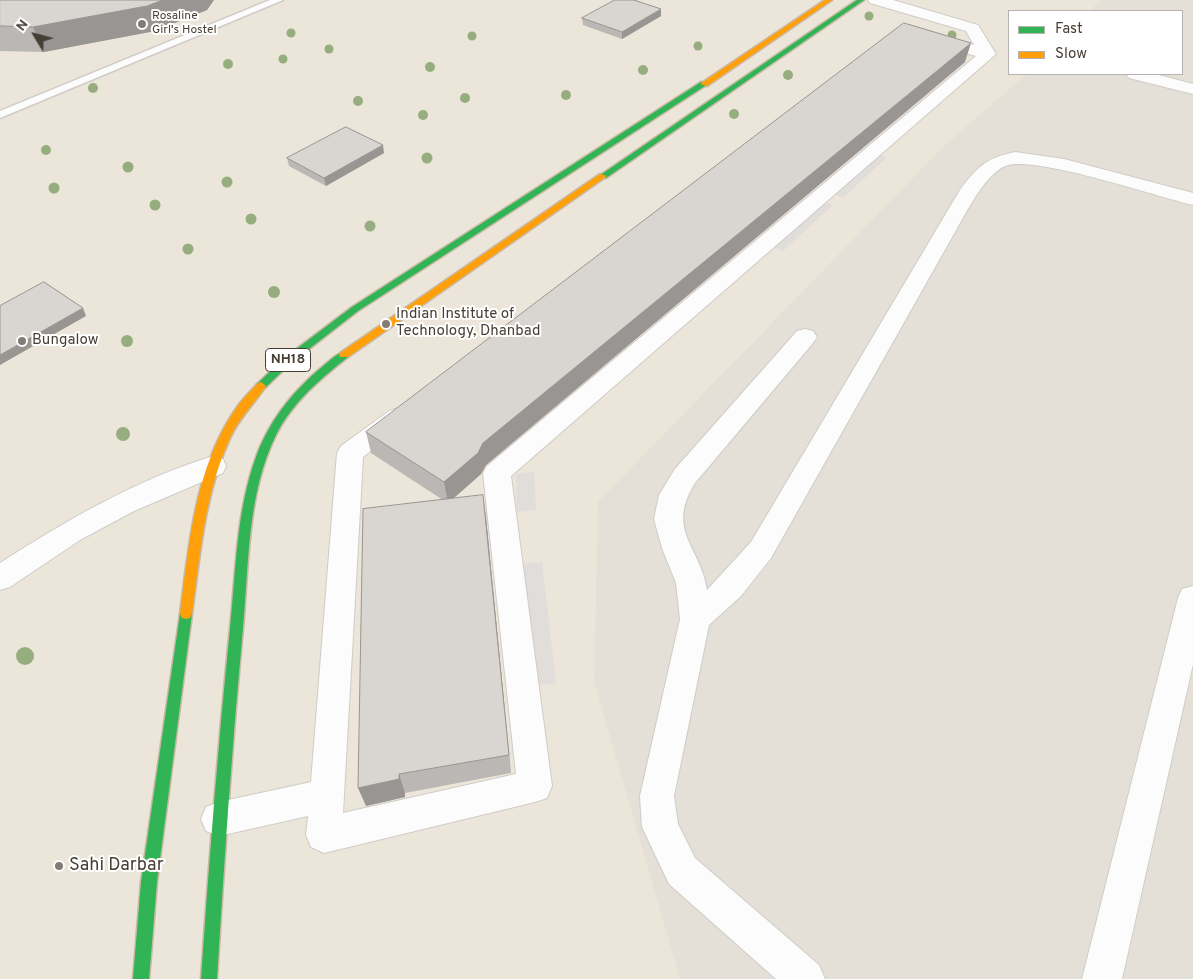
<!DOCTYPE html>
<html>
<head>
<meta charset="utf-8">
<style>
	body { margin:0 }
	#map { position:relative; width:1193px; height:979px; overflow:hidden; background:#f1eeea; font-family:Overpass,sans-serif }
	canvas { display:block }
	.legend { position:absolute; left:1008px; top:10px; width:175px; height:65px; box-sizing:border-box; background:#fff; border:1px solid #b5b2af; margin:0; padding:6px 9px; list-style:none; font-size:15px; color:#473f36 }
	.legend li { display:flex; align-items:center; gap:10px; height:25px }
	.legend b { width:25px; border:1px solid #b5b2af }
	.north { position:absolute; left:10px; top:10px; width:50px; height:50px; -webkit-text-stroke:4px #fff; paint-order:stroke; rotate:307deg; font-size:14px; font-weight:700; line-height:20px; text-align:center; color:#473f36 }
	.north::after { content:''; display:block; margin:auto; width:18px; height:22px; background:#473f36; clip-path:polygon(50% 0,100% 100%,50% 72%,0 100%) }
</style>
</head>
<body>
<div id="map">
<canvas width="1193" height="979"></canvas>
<ul class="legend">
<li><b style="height:6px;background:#30b455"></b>Fast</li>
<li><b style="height:6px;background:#ff9f0a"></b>Slow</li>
</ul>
<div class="north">N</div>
</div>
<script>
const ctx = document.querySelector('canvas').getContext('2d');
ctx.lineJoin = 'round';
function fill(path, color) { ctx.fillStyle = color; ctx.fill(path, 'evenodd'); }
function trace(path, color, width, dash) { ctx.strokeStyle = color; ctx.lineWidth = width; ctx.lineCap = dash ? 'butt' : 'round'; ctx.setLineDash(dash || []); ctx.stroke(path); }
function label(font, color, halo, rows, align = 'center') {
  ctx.font = font + ' Overpass,sans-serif'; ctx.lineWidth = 4; ctx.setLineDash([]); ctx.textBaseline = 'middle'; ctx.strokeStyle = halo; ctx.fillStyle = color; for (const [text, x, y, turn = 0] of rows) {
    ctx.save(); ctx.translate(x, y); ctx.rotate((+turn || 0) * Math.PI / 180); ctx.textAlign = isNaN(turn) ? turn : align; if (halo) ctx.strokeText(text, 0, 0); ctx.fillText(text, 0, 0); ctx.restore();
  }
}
fill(new Path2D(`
	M0,0H1193V979H0ZM1009,11H1182V74H1009Z`), '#e5e0d7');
fill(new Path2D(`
	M0,0H1101L1090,11H1009V74H1027L945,145L598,502L594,681L680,979H0Z`), '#ece5d9');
fill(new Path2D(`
	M873,152L887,157L843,198L829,192Z
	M818,199L833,205L783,251L768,245Z
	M534,472L536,510L517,512L516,474Z
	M542,562L556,683L530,686L518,564Z`), '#e0ddda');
const lane = new Path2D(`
	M270,0H283L0,118V111Z`);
const street = new Path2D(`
	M868,0H893L978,25L996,54L511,476L552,786L547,798L535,802L324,853L311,847L306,835L308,816L219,836L206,831L201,819L206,807L219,802L311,782L337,453L341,446L389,411L398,408L407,411L411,417L407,423L363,457L343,813L516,774L483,473L487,466L976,56L927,43L925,39L927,35L933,34L974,45L966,31L870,3Z
	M1126,74H1155L1193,84V94L1129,78Z
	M1015,152L1064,159L1193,193V205C1159,197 1032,154 1005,166C987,175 974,199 964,216L771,558L741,596L709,625L674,796L678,824L695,858L819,965L825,979H776L669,884L642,827L640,796L680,619L676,583L662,548L654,519L659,495L675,469L797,331L805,329L813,331L817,337L813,343L695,483C665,531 701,547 707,590L751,542L960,190C977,167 986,158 1015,152Z
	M213,456L223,459L226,466L223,473L134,511L80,540L10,587L0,590V563C67,520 136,480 213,456Z
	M1193,586V664L1122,979H1082L1178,598L1182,589Z`);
const fast = new Path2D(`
	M857,0H864L606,178L599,176Z
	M701,82L708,84L358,311L291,363L265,388H257L256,386L257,384L283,359L352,307Z
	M344,352L348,353L349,355L348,357C320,379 292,403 276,435C247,494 249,563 243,628C232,745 224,862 217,979H201C209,862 218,745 230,628C236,571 236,512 256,457C269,421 293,391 322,367C329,361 336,354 344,352Z
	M186,609L190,610L192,614L157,882L149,979H133L141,882L180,614L182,610Z`);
const slow = new Path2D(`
	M825,0H832L707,86L700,84Z
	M600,174L607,176L348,357H340L339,355L340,353Z
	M261,382L266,386C255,403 240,417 231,436C205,491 200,554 192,614L190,618L186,619L182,618L180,614C189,544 195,466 237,407C243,398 251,391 257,384Z`);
trace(lane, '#cfccc7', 3);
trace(street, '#cfccc7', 2);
trace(fast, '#c9baa5', 3);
trace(slow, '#c9baa5', 3);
fill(lane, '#fdfcfc');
fill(street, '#fdfcfc');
fill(fast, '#30b455');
fill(slow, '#ff9f0a');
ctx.fillStyle = '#96ae7f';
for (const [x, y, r] of [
	[869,16,4.5],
	[291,33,4.5],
	[952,35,4.5],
	[472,36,4.5],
	[698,46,4.5],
	[329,49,4.5],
	[283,59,4.5],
	[228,64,5],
	[430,67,5],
	[643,70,5],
	[788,75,5],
	[93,88,5],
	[566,95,5],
	[465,98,5],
	[358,101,5],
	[734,114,5],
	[423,115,5],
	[46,150,5],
	[427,158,5.5],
	[128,167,5.5],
	[227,182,5.5],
	[54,188,5.5],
	[155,205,5.5],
	[251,219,5.5],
	[370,226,5.5],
	[188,249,5.5],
	[274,292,6],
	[127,341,6],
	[123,434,7],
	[25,656,9]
]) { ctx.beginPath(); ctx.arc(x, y, r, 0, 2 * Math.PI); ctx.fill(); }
fill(new Path2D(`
	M0,0H214L207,10L155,31L44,52L0,51Z
	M661,16L622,39L583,25L582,18Z
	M965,62L486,465L481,474L453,499L486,517L511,773L405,793V797L366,806L443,500L371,453L366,432Z
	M384,153L326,186L289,166L287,158Z`), '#bbb7b4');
fill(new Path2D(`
	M163,0H214L207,10L155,31L44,52L33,27Z
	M661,9V16L622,39V32Z
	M971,43L965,62L486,465L481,474L448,503L444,482L483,443Z
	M383,145L384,153L326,186L324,178Z
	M83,308L86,316L0,365V355Z
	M483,495L486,517L511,773L509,755Z
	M399,774L405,793V797L366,806L358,788Z`), '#989592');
const building = new Path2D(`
	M0,0H163L147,6L33,27L0,26Z
	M615,0H634L661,9L622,32L582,18Z
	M904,23L971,43L483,443L478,453L444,482L366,432Z
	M346,127L383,145L324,178L287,158Z
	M44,282L83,308L0,355V306Z
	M483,495L509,755L399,774V779L358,788L363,509Z`);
fill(building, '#d9d5d1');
trace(building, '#989592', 1);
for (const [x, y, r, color] of [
	[142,24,5,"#827c75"],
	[386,324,5,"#827c75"],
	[22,341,5,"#827c75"],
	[59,866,5,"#827c75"]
]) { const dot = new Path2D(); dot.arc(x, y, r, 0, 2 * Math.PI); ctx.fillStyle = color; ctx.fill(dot); trace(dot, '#fff', 2); }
label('12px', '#473f36', '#fff', [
	["Rosaline",152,17],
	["Girl's Hostel",152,31]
], 'left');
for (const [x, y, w] of [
	[288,360,45]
]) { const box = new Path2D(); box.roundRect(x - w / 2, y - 11.5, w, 23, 4); ctx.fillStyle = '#fff'; ctx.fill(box); trace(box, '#473f36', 1); }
label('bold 14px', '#473f36', null, [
	["NH18",288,360]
]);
label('15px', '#473f36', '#fff', [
	["Indian Institute of",396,315],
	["Technology, Dhanbad",396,332],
	["Bungalow",32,341]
], 'left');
label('18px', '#473f36', '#fff', [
	["Sahi Darbar",69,866]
], 'left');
</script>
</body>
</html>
